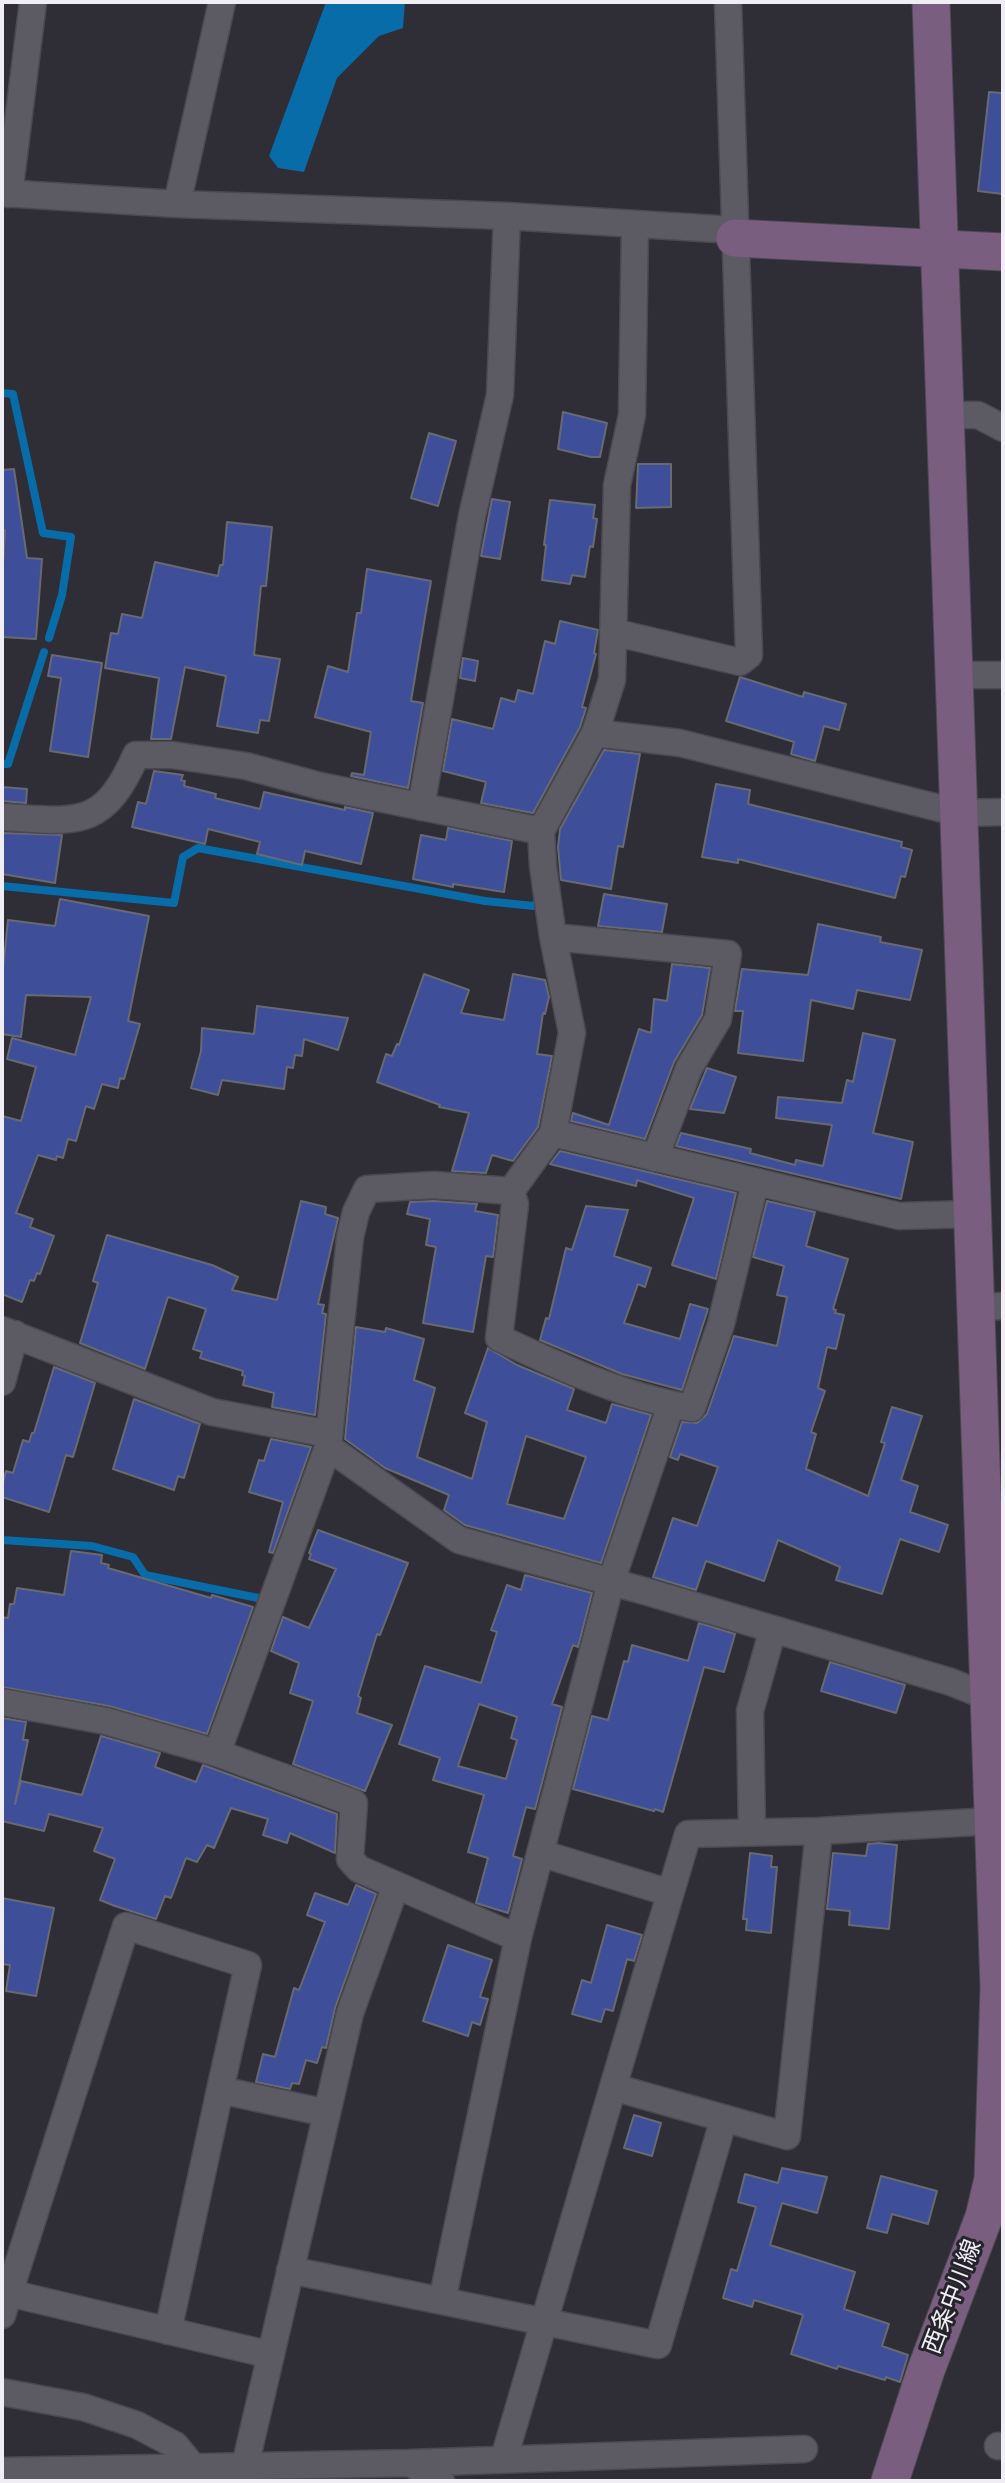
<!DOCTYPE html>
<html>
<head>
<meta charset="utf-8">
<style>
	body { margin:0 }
	#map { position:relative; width:1005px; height:2483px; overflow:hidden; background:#2f2d35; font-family:"PT Sans",sans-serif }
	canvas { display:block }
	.frame { position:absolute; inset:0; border:4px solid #f0eef4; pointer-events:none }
</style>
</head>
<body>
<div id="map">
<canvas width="1005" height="2483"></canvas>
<div class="frame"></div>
</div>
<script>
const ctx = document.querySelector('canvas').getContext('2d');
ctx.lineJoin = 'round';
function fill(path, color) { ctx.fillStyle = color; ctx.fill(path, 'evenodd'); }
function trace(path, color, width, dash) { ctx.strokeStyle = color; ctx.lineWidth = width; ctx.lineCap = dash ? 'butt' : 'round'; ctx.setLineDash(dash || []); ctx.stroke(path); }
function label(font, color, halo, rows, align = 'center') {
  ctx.font = font + ' "PT Sans","Noto Sans JP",sans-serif'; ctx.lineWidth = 6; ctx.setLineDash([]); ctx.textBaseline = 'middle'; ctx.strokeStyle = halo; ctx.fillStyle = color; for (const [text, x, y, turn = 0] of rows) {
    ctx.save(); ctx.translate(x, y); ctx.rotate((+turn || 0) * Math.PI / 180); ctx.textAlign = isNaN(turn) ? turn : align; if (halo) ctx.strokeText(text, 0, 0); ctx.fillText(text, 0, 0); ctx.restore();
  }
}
fill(new Path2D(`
	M326,2H405L403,28L379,36L337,78L304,172L278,168L269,156Z`), '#076ca7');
trace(new Path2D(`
	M2,393L13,394L43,533L71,537L62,595L49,638
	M2,764H8L44,652
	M2,886L174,903L183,857L198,848L485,901L534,906L537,902V897
	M2,1540L92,1546L133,1557L145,1575L263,1599`), '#076ca7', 8);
const building = new Path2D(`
	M989,92L1003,93V194L978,191Z
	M563,412L607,423L600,457H591L558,449Z
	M429,433L456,441L438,506L411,498Z
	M638,464H671V507L636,508Z
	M14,469L27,558L42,559L36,639L2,637V582L5,530L2,531V470Z
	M492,499L510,502L500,559L481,556Z
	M550,500L595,505L593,518L597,519L593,547L590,546L585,577L572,575L570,584L542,580L546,545H544Z
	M227,522L272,527L266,586H261L254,655L280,659L269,721L260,720L258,733L217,726L226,676L185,667L171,739H151L159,678L105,668L111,633L118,634L122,614L142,618L155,562L218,576L220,565H223Z
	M367,569L431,581L411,701L423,703L408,788L351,776L352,773L364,775L371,732L315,717L328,666L348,672L357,613H361Z
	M560,621L598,630L594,653L596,654L582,707L586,708L580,727L533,813L481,803L486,782L443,771L452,719L493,729L501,698L515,702L518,690L533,694L545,641L555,644Z
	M52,655L102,663L88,757L50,751L61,678L48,676Z
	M463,658L478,661L475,681L460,678Z
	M740,677L803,697L804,692L846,704L839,730L824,726L815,761L791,754L794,742L726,721Z
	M604,750L640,754L623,847L618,846L611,889L561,880L558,847L560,829Z
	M154,771L183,775L181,780L185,781L184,786L216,794L215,798L260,809L264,792L345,810V807L373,813L361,864L305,851L302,865L257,854L260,842L208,829L205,844L132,827L138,802L146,804Z
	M716,784L750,790L748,804L902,842L901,847L912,850L905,877L901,876L895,898L738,859V863L702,857Z
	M2,787L27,789L26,803L2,801Z
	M448,828L512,841L504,892L453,884V887L413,879L421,835L446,840Z
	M2,833L62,835L55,883L2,874Z
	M604,894L667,904L662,932L598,926Z
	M60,899L149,916L128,1021L140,1024L124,1079L120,1078L118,1088L102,1084L94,1109L86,1106L76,1141L68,1139L63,1158L57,1156L56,1160L38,1155L16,1213L33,1219L30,1227L54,1236L40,1274L37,1273L34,1281L30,1280L22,1302L2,1294V1116L21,1121L36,1067L7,1059L12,1038L75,1055L91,997L26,995L21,1037L2,1034V979L8,920L55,926Z
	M818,924L881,937L880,942L922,950L910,1000L857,990L853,1009L811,1000L803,1061L738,1053L743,1011H735L742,969L808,975Z
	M672,964L710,968L702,1015L674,1062L645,1139L571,1121L573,1113L609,1125L639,1029L651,1033L654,999L667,1001Z
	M424,974L469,990L461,1013L504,1020L513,974L545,980L549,997L545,1014L543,1013L537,1054L552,1056L538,1127L513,1161L492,1155L486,1173L452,1171L469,1113L439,1107L440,1105L377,1082L386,1054L392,1056L397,1044L399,1045Z
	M257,1006L348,1018L338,1050L304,1039L302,1056L295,1055L293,1068L287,1067L284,1089L222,1080L218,1095L191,1088L201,1051L202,1028L254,1034Z
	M863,1033L895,1040L873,1133L913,1142L901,1199L676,1146L681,1133L751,1149L750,1153L795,1165L796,1160L823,1166L832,1125L776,1118L778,1097L842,1103L847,1080L853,1082Z
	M707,1068L736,1077L724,1113L690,1109Z
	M560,1151L736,1193L716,1279L672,1265L694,1198L637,1180L636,1186L550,1164Z
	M301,1201L326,1207L325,1214L338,1218L318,1304L324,1305L322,1313L326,1314L315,1415L272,1407L274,1393L243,1385L245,1376L242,1375L243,1371L200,1358L202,1352L193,1349L206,1309L168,1297L145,1369L80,1343L98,1283L93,1281L107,1235L212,1265L238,1277L232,1290L277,1300Z
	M434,1201L477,1204L475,1211L498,1215L493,1257L486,1256L473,1332L423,1323L436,1247L426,1245L430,1219L407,1214L410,1202Z
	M767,1201L815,1212L806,1246L848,1259L833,1309L836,1310L835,1313L844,1315L836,1349L827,1347L818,1388L825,1391L811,1432L816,1434L806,1469L868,1496L885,1443L881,1442L892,1407L922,1416L901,1480L918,1486L910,1512L948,1525L939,1552L900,1539L882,1594L836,1580L840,1567L778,1540L764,1581L706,1561L696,1590L653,1577L673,1518L697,1526L718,1467L680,1454L678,1460L670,1457L682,1422L697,1423L707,1414L734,1336L777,1346L787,1297L777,1295L784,1266L753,1257Z
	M586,1206L628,1210L614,1256L651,1268L645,1287L638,1284L624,1323L680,1339L690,1304L708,1309L682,1390L622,1374L540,1340L546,1318L549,1319L566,1248L572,1250Z
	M356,1327L385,1332L386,1328L424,1339L414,1380L435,1388L417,1457L472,1479L487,1422L465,1413L488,1348L517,1365L574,1389L567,1410L606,1423L612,1404L651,1415L601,1563L465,1525L444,1510L449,1495L385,1468L345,1439ZM526,1436L586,1457L564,1519L507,1504Z
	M54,1367L95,1383L73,1457L66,1455L49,1512L2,1497V1486L6,1471L13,1473L23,1440L29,1442L32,1433H34Z
	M134,1399L200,1424L184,1478L178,1476L174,1490L113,1469Z
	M271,1439L311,1447L273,1553L269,1552L283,1502L249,1492L259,1460L264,1461Z
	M318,1530L408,1563L380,1635L377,1634L358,1696L361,1698L357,1713L392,1725L365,1791L293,1764L313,1701L290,1693L299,1663L271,1651L283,1617L309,1628L336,1569L309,1559L311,1554L309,1553Z
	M71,1551L102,1555L101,1563L109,1565L108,1568L211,1598L212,1595L253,1607L207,1734L109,1706L2,1687V1617L8,1618L10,1604H14L17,1588L64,1595Z
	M525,1575L592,1593L578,1647L573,1645L552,1704L562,1707L535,1809L526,1807L513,1856L522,1859L508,1913L476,1903L488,1858L468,1852L484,1795L433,1780L440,1758L399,1744L425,1666L481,1683L497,1632L491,1630L507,1585L521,1590ZM479,1704L517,1717L511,1738L517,1740L506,1779L458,1766Z
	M699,1623L735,1634L724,1672L704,1667L663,1812L655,1809L654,1811L573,1789L592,1716L608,1720L624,1661L628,1662L632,1645L688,1661Z
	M830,1662L905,1685L896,1713L821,1691Z
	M2,1718L26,1722L23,1740H28L15,1804L21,1781L82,1795L101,1736L160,1753L155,1767L196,1782L203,1765L337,1814L335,1853L290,1833L287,1843L263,1835L268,1819L231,1808L214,1848L207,1845L197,1862L186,1858L171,1898L165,1896L156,1919L115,1906L100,1900L115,1859L94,1851L103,1828L49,1814L44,1831L2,1821Z
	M878,1843L897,1845L889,1929L849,1925L850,1911L827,1909L833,1853L866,1856L868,1844Z
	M750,1853L772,1856L771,1867H777L771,1933L746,1930L747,1919H743Z
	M356,1885L376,1894L335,2008L326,2048L322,2047L317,2063L306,2060L299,2084L292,2083L290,2089L256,2082L263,2054L275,2057L294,1988L299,1990L325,1922L307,1915L315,1893L348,1905Z
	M2,1898L54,1908L36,1996L6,1991L10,1965L2,1964Z
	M607,1925L642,1935L634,1961L627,1959L613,2011L605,2009L601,2022L572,2014L582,1980L591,1983Z
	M448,1945L492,1960L480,1997L488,1999L480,2025L472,2022L468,2036L423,2021Z
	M634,2115L661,2123L652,2156L624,2148Z
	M782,2168L827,2177L817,2213L782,2203L770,2245L855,2272L844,2309L889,2324L882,2346L908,2355L900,2382L886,2377L885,2380L838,2366L837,2369L791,2354L803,2315L754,2300L752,2307L723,2298L731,2269L737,2271L756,2207L738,2202L745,2174L778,2183Z
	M881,2176L937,2191L928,2224L892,2214L887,2233L867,2228Z`);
fill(building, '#3e4e99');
trace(building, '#676a73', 2);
const street = new Path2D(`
	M2,193L177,204L507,216L734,230
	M9,194L33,2
	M177,204L222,2
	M945,415H978L1003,428
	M613,632L740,662L749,655L728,2
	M954,675H1003
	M595,733L680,743L959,813L1003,812
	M421,807L472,516L500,395L507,216
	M2,817C75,821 103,831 136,755H172L246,766L320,786L541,831
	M553,937L728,954L718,1019L689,1068L655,1158
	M553,1133L899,1216L972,1214
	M511,1191L515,1204L499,1338C560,1367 624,1397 692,1408L721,1324L755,1183
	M976,1307L1003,1306
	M2,1330L212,1412L329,1434
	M2,1382L15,1334
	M328,1447L459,1540L648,1592L951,1682L1003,1703
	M2,1702L106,1721L217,1753L354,1803L350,1859L359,1869L518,1938
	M217,1753L328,1447L350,1237L356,1212L367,1189L434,1185L511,1191L553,1133L572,1033L553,937L543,866L541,831L595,733L612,680L617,485L632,415L635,224
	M752,1832L750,1711L773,1629
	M540,1853L670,1893
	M613,2087L688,1834L819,1831L993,1821
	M290,2270L658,2345L724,2118
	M9,2293L271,2355
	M442,2301L518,1938L611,1582L671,1405
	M2,2315L126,1926L248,1965L220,2090L327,2113L350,2013L396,1885
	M168,2331L220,2090
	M2,2392L83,2407L137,2425L175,2445L193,2467
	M998,2446H1003
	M504,2458L613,2087L787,2136L819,1831
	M410,2463L804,2449
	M245,2466L327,2113
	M2,2471L410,2463L441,2481`);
const secondary = new Path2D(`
	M735,238L1003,252
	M890,2481L926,2370L984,2217L993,2179L999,1987L931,2`);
trace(street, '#4b4950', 29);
trace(secondary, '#4b4950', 39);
trace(street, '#5c5a63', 26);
trace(secondary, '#7a5e7f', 37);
label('24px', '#f0eef4', '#25232b', [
	["西条中川線",953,2297,-69]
]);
</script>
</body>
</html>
